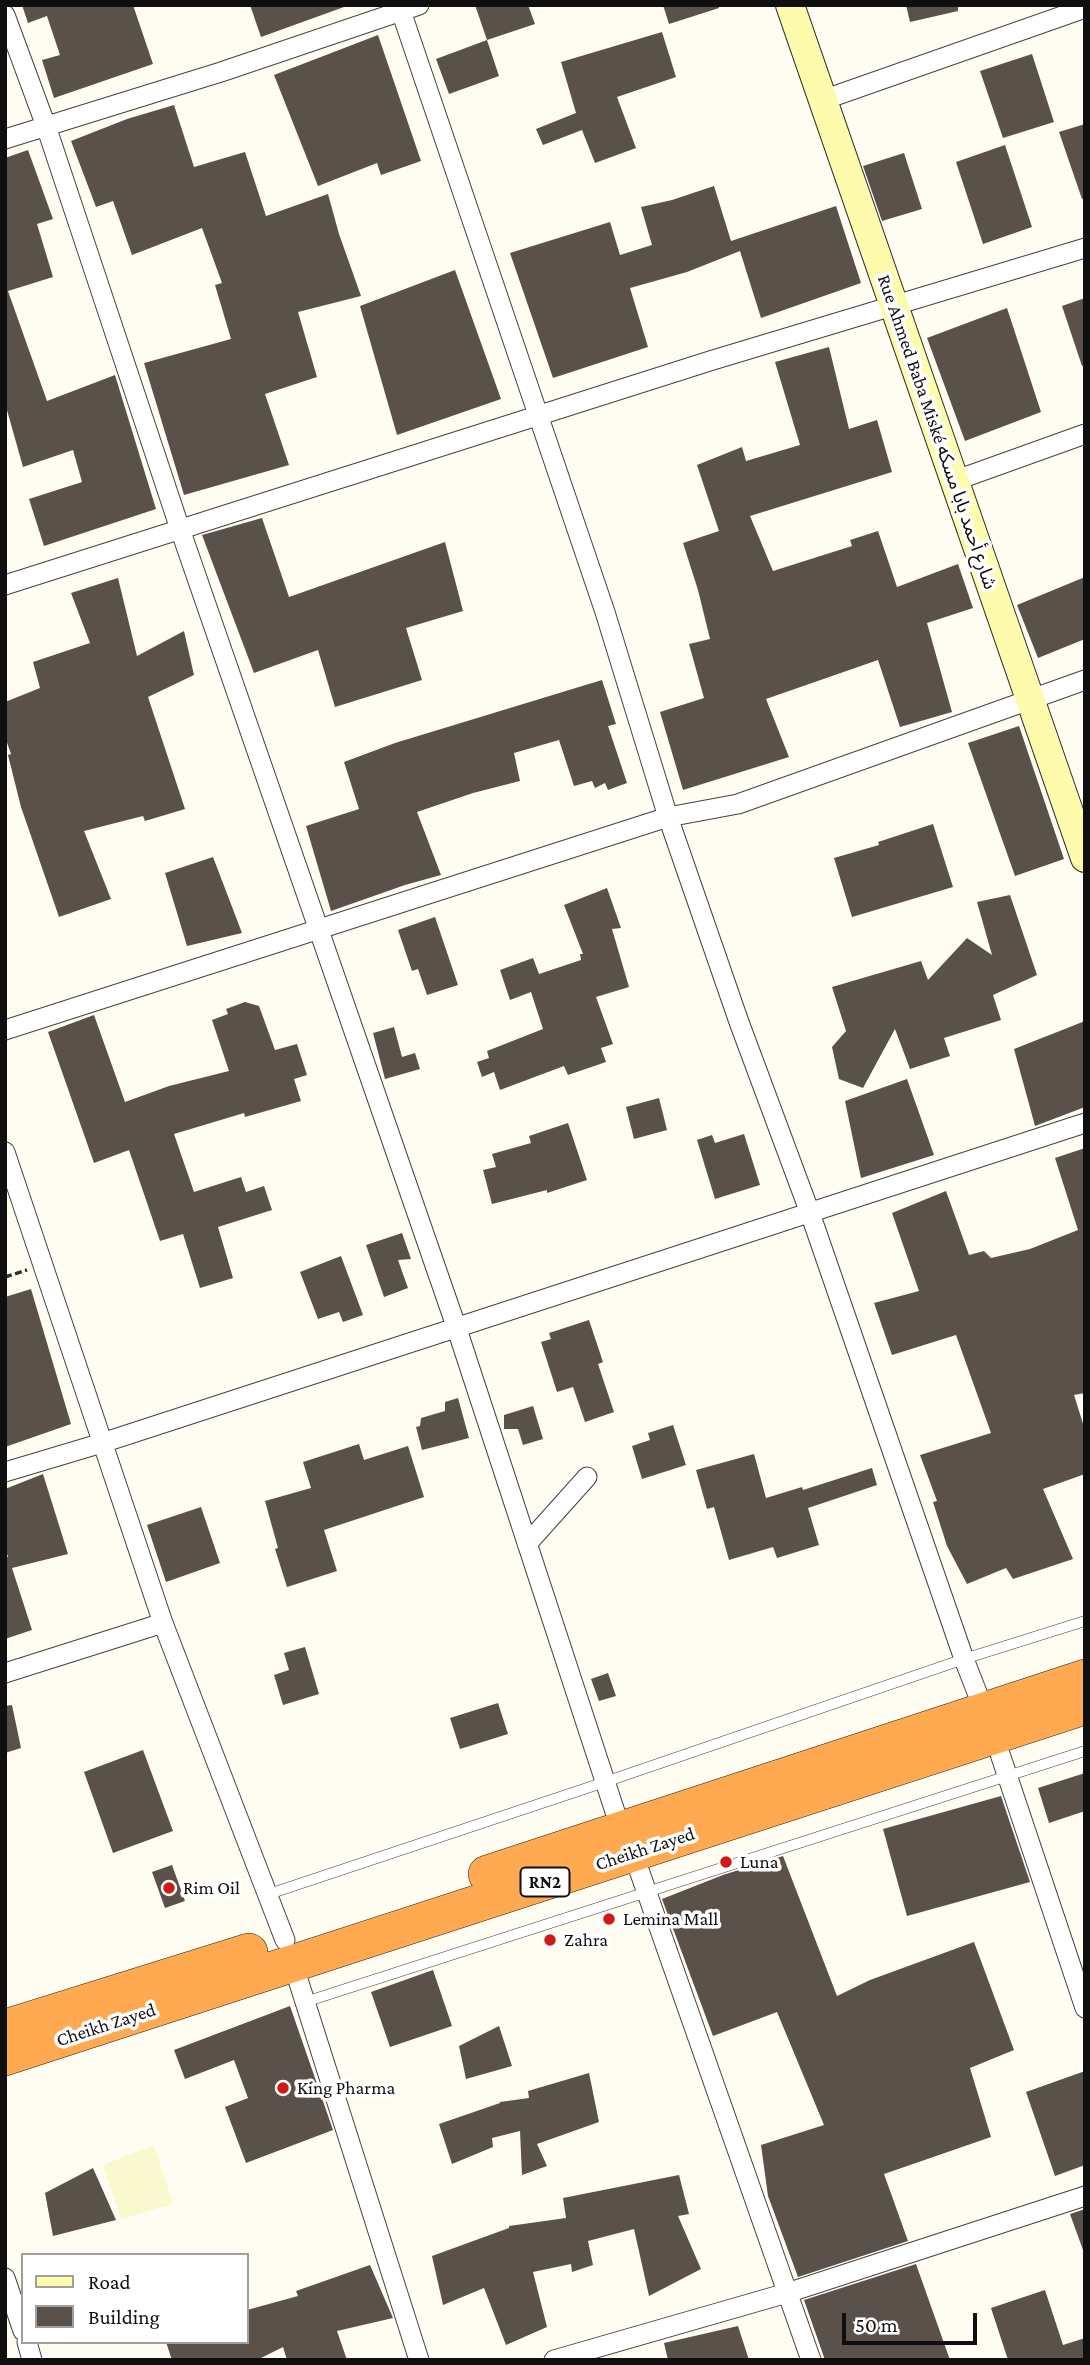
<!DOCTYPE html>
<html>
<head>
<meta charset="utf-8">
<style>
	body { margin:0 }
	#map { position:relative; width:1090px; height:2365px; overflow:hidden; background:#fffdf2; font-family:"Crimson Pro",serif }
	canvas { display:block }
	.frame { position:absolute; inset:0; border:7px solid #0f0f0f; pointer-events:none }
	.legend { position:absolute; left:21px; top:2253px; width:228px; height:91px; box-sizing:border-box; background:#fff; border:2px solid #9f9f9f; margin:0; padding:9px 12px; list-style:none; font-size:21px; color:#0f0f0f }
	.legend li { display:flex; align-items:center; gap:14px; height:35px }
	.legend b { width:35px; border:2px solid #9f9f9f }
	.scale { position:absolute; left:842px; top:2313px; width:135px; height:32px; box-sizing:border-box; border:4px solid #0f0f0f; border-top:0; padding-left:9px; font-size:21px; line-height:24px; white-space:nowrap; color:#0f0f0f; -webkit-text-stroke:5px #fff; paint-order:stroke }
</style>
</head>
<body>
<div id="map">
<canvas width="1090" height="2365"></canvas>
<div class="frame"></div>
<ul class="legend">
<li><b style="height:9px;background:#fffbad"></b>Road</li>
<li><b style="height:19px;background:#5a514a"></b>Building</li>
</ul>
<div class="scale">50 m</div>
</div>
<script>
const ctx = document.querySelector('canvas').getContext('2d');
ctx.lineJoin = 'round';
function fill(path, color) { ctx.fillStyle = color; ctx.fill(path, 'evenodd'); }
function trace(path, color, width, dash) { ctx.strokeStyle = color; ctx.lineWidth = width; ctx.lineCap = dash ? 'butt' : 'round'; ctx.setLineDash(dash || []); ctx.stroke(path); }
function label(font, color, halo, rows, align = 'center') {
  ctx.font = font + ' "Crimson Pro","Noto Sans Arabic",serif'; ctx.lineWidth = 7; ctx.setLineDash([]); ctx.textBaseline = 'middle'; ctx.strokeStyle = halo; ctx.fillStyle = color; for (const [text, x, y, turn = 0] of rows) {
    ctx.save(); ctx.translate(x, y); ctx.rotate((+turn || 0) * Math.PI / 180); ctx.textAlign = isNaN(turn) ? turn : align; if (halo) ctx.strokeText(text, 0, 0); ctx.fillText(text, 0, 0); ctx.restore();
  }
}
fill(new Path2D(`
	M154,2145L173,2204L121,2219L103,2165Z`), '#f9f8ce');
fill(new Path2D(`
	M22,5H133L153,64L54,98L42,60L60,55L47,16L28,23Z
	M250,5H343L344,7L261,37Z
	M475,5H528L535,24L487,40Z
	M663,5H718L719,8L669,24Z
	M906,5H958V11L910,22Z
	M662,32L676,77L617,97L636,148L595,163L582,130L543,145L536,129L576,113L561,62Z
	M378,35L421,161L381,175L377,163L318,186L274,75Z
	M487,40L499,76L449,94L436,59Z
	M1032,54L1054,122L1003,138L980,71Z
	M174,105L194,167L245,152L266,216L328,194L339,234L361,296L298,312L317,377L265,394L289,465L184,495L144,363L231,339L215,285L222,283L202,228L132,255L113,201L96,207L71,141L127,119Z
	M1085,124V198L1082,199L1059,132Z
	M1005,145L1032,227L983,244L956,162Z
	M28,150L53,219L37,224L53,277L8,291L47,401L115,375L156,509L44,546L29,499L82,482L73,450L23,467L5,403V158Z
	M904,153L922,209L882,221L863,166Z
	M714,186L731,241L836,206L861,283L761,318L740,251L687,272L630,288L648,347L553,378L510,253L610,222L620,255L652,245L641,207L672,200Z
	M455,270L501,399L397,435L360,306Z
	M1085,298V365L1082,366L1062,306Z
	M1007,308L1041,412L965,441L927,338Z
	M829,347L849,429L877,420L892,472L750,516L773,571L852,546L850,540L878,531L897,587L958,564L973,608L927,623L952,712L900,727L878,660L766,699L789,757L683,790L660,712L704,698L689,644L710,639L698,590L683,543L719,531L697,465L742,447L746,461L800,445L775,362Z
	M262,518L289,597L445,542L463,611L406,628L422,680L335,707L318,650L254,673L202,535Z
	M1085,577V639L1038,658L1017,605Z
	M118,578L137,656L184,631L194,675L148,697L185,809L145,821L143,816L84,831L111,899L59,917L21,807L8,755L11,754L5,737V702L40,688L33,662L90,643L71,593Z
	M602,680L616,724L608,726L627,783L608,790L605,783L595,788L592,781L574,786L559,740L514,753L520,781L473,793L417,812L441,875L405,885L331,911L306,826L359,809L344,762L395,743Z
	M1019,726L1064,859L1015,876L968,743Z
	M933,824L953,887L852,917L834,858L879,845L878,842Z
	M213,857L242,933L187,946L165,873Z
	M607,888L621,928L612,929L629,987L596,997L613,1044L601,1048L606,1062L568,1075L564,1066L500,1090L494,1072L482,1077L477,1062L489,1058L487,1051L543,1029L531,992L510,1000L500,970L533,958L539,974L581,960L580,954H583L564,905Z
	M1010,895L1037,975L993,995L1001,1020L944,1038L950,1056L910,1069L895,1029L863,1088L839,1079L832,1047L846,1031L832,987L921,961L928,980L967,938L992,955L977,902Z
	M435,917L458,985L427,995L418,969L412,971L398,930Z
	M245,1002L259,1006L275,1050L297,1044L307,1075L294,1079L301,1101L245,1117L244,1113L174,1134L194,1192L241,1177L246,1192L264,1186L272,1210L218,1227L233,1278L200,1288L183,1234L160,1241L129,1150L94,1163L48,1032L94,1015L125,1102L169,1086L229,1071L212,1020L228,1014L226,1009Z
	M1085,1021V1107L1035,1126L1014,1049Z
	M394,1027L402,1057L415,1053L420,1069L385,1079L373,1033Z
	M907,1079L934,1155L861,1178L845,1101Z
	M659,1098L667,1130L634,1139L626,1107Z
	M568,1123L587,1180L547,1193V1190L492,1204L483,1170L496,1167L492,1154L531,1143L529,1136Z
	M744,1134L760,1185L715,1199L697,1140L712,1135L715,1143Z
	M1085,1148V1393L1074,1395L1085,1430V1474L1043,1489L1073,1559L1013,1579L1006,1568L967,1584L947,1546L933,1502L937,1501L920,1455L991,1433L956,1335L892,1355L874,1303L919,1291L892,1213L946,1191L969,1255L984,1251L991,1258L1030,1249L1078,1230L1055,1158Z
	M402,1233L411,1259L398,1260L408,1288L384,1297L366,1245Z
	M341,1256L363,1315L343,1322L339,1312L318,1319L300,1272Z
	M31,1289L71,1424L5,1447V1297Z
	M589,1320L603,1362L598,1364L614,1412L585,1422L573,1387L557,1392L541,1342L551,1339L549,1333Z
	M458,1398L469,1438L422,1450L416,1427L420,1426L421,1418L445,1411V1402Z
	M533,1406L543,1439L523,1445L518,1429H504V1415Z
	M673,1425L686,1465L642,1479L632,1446L650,1440L648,1433Z
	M359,1444L364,1460L408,1446L424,1497L324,1530L337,1571L287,1587L275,1549L278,1548L265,1501L311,1488L303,1462Z
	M754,1454L766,1498L802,1487L803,1490L872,1468L877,1485L808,1508L819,1545L777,1558L773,1547L729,1560L714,1507L707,1509L696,1470Z
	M43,1474L68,1554L12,1568L32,1630L5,1639V1557H8L5,1548V1489Z
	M201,1507L220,1563L166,1582L147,1525Z
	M305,1647L319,1694L283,1705L274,1675L289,1670L284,1653Z
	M608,1673L616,1696L599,1701L591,1679Z
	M498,1703L508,1734L460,1749L450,1718Z
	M12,1705L21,1748L5,1753V1706Z
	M143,1750L173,1831L113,1853L84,1772Z
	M1085,1773V1811L1049,1823L1038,1788Z
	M1001,1796L1030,1882L907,1916L883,1829Z
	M783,1856L837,1996L870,1980L974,1942L1014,2050L970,2068L991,2137L884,2174L908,2241L798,2277L768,2196L761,2145L824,2125L777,2012L713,2036L662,1899L723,1875Z
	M172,1865L185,1901L165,1908L152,1872Z
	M433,1970L452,2026L390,2047L371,1992Z
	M290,2006L333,2130L246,2163L225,2107L248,2098L234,2060L185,2079L174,2050Z
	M499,2026L512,2066L466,2079L459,2046Z
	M1085,2071V2165L1055,2176L1026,2092Z
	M589,2073L599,2122L537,2144L547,2166L522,2175L520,2131L492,2138L493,2147L452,2164L439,2124L500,2103V2102L529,2098L528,2091Z
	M93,2168L116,2220L53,2236L45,2193Z
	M679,2175L689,2214L678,2216L701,2269L649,2296L634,2229L588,2241L593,2265L572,2272L571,2264L533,2272L547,2327L506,2345L484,2288L443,2305L432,2256L509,2228V2226L566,2218L563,2198Z
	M1085,2209V2250H1083L1070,2214Z
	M916,2264L950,2360H825L804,2300Z
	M370,2265L393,2318L337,2331L347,2360H287L283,2347L257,2360H172L166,2342H247V2310L298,2296L296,2291Z
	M1045,2290L1063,2345L1085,2338V2360H1008L991,2308Z
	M738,2326L749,2360H668L664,2343Z`), '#5a514a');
const lane = new Path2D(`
	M266,1895L605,1782L964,1659L1085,1621
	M305,2002L1085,1751`);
const street = new Path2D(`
	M399,5L605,612L668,817L739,1022L810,1213L964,1659L994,1736L1085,2008
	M5,15L46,126L180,529L456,1326L621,1830
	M823,100L1085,8
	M5,139L221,72L419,5
	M954,481L1085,434
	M5,585L713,360L1085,248
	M5,1030L668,817L738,804L1085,680
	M5,1152L163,1623L285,1940
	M5,1472L102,1443L1085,1123
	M527,1544L587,1477
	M5,1673L163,1623
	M633,1853L811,2360
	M293,1964L419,2360
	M5,2278L23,2331
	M27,2342L32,2360
	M554,2360L787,2293L1085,2196`);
const secondary = new Path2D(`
	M790,5L1085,858`);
const highway = new Path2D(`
	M487,1874L1085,1678
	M5,2028L249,1952
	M5,2057L1085,1706`);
trace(lane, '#424242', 11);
trace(street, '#424242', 21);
trace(secondary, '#313131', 30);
trace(highway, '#202020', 38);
trace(new Path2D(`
	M5,1277L27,1270`), '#313131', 3.5, [7, 3.5]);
trace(lane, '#fff', 10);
trace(street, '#fff', 19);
trace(secondary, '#fffbad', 28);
trace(highway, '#ffaa50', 37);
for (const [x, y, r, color] of [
	[726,1862,7,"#d01916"],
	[169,1888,7,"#d01916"],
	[609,1919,7,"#d01916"],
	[550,1940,7,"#d01916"],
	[283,2088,7,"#d01916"]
]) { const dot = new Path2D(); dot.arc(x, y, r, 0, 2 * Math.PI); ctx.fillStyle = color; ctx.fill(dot); trace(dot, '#fff', 2.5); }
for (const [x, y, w] of [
	[545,1882,49]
]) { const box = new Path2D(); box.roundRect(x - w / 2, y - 14.5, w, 29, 5); ctx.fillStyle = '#fff'; ctx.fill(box); trace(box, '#0f0f0f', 2); }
label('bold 18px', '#0f0f0f', null, [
	["RN2",545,1882]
]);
label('19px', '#0f0f0f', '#fff', [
	["Rue Ahmed Baba Miské شارع أحمد بابا مسكه",937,432,71],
	["Cheikh Zayed",645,1849,-18],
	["Cheikh Zayed",106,2025,-18]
]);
label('19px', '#0f0f0f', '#fff', [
	["Luna",740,1862],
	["Rim Oil",183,1888],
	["Lemina Mall",623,1919],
	["Zahra",564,1940],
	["King Pharma",297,2088]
], 'left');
</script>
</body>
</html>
